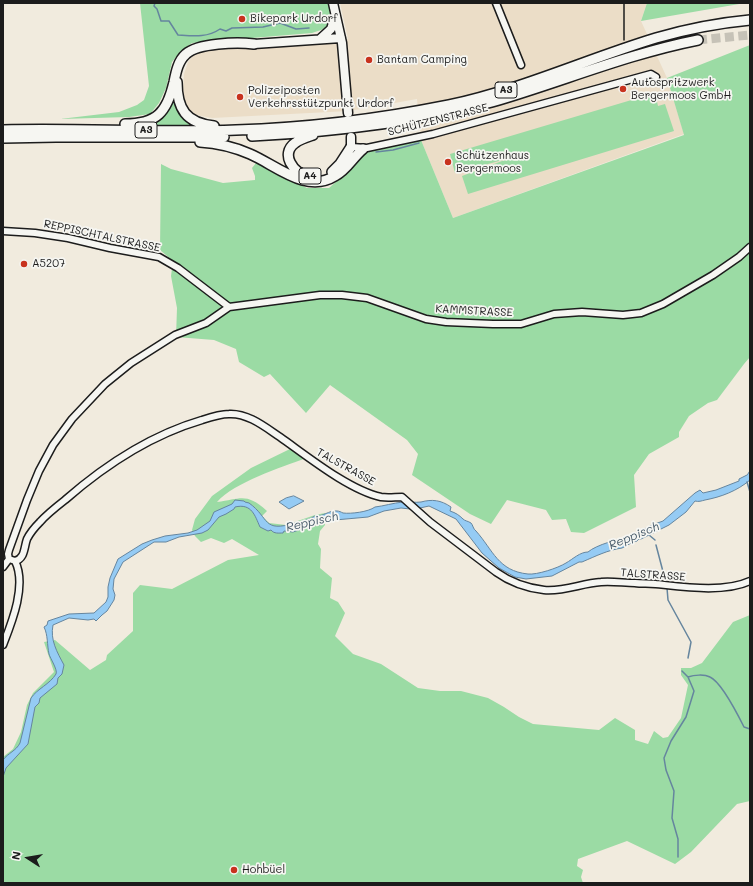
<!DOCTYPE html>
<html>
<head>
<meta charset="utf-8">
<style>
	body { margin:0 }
	#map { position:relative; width:753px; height:886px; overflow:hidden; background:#f1ebde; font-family:Mali,sans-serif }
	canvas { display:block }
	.frame { position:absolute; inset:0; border:4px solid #1c1c1c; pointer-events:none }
	.north { position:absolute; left:8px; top:838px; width:40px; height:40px; -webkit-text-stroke:3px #f6f6f2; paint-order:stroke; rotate:282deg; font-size:11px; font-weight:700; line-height:16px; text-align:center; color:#1c1c1c }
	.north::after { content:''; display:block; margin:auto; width:14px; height:18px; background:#1c1c1c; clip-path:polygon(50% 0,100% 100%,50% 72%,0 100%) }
</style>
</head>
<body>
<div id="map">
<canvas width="753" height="886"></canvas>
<div class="frame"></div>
<div class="north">N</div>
</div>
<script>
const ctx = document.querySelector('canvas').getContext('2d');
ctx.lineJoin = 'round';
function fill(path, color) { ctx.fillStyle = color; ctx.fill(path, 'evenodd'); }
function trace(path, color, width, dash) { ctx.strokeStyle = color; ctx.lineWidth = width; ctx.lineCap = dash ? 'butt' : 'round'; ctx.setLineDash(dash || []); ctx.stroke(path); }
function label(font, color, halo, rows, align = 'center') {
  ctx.font = font + ' Mali,sans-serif'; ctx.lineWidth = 3.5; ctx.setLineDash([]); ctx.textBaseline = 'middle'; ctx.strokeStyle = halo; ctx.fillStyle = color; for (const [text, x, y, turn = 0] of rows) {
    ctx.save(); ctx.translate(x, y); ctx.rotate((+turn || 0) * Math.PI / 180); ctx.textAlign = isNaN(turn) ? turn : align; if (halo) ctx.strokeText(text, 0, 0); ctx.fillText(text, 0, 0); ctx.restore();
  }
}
fill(new Path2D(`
	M340,3H647L641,21L667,78L684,134L453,218L421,140L417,99L349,111L212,118L196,115L189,111L185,105L183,91L184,74L188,62L194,55L204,51L348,39Z`), '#ebddc7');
fill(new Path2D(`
	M140,3H329L333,14L331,24L321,30L312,33L192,43L180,52L172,62L166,88L159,103L150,114L129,117L60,119L119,112L137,105L144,100L149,86Z
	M647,3H745L641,21Z
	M750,45V357L744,364L717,400L708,403L689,416L679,432V437L649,454L634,475L636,507L584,533L571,532L566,519L552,520L546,510L507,500L491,524L470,514L412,475L418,454L407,440L330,385L306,413L270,374L264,377L239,362L236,349L214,340L176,337L177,308L171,276L173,261L160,250L161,164L171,169L223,183L255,180V176L252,168L256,163L307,188H329L346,173L359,157L373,150L421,140L453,218L684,135L667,78Z
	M655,93L658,106L665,104L674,131L468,194L462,176L510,158L455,173L450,154Z
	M176,94L194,126L152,125L162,117Z
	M292,448L306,458C280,468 235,482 217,502C241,499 246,492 267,511L262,516L269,523L286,525L315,515L325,513V525L320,531L318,544L321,549L320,568L332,578L330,598L338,602L345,613L335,636L353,654L381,664L418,688L440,691H461L488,698L504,707L519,717L533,724L599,730L615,718L635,730V740L648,744L654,731L663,738L668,737L681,718L688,685L681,675V668H691L702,663L733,622L750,615V801L737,804L691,852L675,864L627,841L578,859L577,866L583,870L581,877L583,883H3V757L13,749L21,732L27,705L33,693L54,672L44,642L55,640L90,670L106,660L107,655L133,631V593L140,585L172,589L228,560L259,555L232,539L224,543L211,538L201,542L195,536L192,530L195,519L212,496L251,468Z`), '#9bdba4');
const water = new Path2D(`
	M750,471V480C737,491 721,497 705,500C701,501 699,502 695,501L686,512L669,525L641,539H639L637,541C631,542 627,546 622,548C608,550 596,556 582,562H579L552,576L526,579L515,577L499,568L482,553L456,519L429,506L420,508L419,510L401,508L384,511L368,517L335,520L307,527L293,532L284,531L283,533C279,533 274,534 271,530L268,531L260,527C255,516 252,503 235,507L234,509L226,514L219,517L208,530L202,533L179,537L166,542H154L123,562L114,579L113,589L115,595L114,600L107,611L102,615L96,621L94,619L88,620L69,618L53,625C50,640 57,652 64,665L62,674L58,678L57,684L40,698L39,703L35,707L28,744L6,768L3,777V760C8,753 16,751 20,743L31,698C37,689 50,684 56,674C58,670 50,658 49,654C47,645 48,635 44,627L47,625L48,621L69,614L94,613L106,602L108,597V587L110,578L118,559L142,544L152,540L165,536L188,533L197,530L210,521L214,512L232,504L235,500L244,501L245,502L249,503C270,518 262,533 295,523C302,521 309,520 315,516C323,517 329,510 337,511C339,511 341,512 343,513C351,514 368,512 375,507C384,506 393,503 403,502C409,501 415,503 421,502C432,499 441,500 451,507L450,511C456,513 459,515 463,519C465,521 468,521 471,523C473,525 473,529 476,531C493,550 498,571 528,574C537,575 558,568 566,563C573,559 580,552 588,552C596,545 620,538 630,538L631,536L652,525L663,521L695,493L700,490L703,493L716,490L739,481V479L747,475Z
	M294,496L304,501L289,509L279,502L286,498Z`);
fill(water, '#95cbf4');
trace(water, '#65859e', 1);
trace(new Path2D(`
	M155,3L154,6L157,9L161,21H169L178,35C193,36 207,38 220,29L226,31L232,28L263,27L280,23L296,29L309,28
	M376,152L393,150L419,143
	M747,482L750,492
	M649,535L655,540
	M656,545L666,583
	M667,588L668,600L691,642L688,658
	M688,677C694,675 704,674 710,677C721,682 738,715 744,727L750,729
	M678,857V839L672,818L674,791L666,770L664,758L671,741L686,717L694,691L688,677L682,671`), '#65859e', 1.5);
trace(new Path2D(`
	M698,40L750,35`), '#c6c2b7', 9, [9, 4.5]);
const minor = new Path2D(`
	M496,3L521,65
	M351,147L367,148L433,134L651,74L656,77
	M3,231L35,233L68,238L110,248L159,257L178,268L229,307
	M9,559L8,554L9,550L27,500L39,471L53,445L72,419L105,384L131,363L175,335L206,323L229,307L320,295H342L367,298L426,319L446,322L493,324H521L554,314L582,312L623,315L641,313L663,304L713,275L739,257L750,247
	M9,559L15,561C25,559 24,547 27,539C30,533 35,527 40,522C47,514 56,507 65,500C105,465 151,435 202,420C211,417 220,414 229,414C248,413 265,427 280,437C307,456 349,490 381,497C388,498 395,497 402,497L430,522L496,572C510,582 527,588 544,590C564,592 582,583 601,582C613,581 624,583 635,583C642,584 649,583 656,584C684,587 724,593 750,581
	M3,567L9,559
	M3,645C12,622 27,585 15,561`);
const major = new Path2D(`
	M333,3L342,43L348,113
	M320,39L331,29L335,17
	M254,44L341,38
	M351,147V137`);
const highway = new Path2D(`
	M177,82C177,109 186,123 214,126
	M125,124C157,124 167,112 174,82C176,72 178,61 186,54C198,43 237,42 254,44
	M3,130C81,128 159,133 236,130C308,128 379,119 449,105C520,90 587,59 656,38C687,29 718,23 750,20
	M252,136C333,132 414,123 492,102C561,82 627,54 698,40
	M3,138L56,137H224
	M200,142C217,143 234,147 250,154C276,165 306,194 335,176C347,170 353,157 363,149
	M332,172L340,164L351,147
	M308,176C293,173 280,154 295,143C300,139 307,137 313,135`);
trace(minor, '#1c1c1c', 9);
trace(major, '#1c1c1c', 11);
trace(highway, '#1c1c1c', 12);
trace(minor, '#f6f6f2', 6);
trace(major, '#f6f6f2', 8);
trace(highway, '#f6f6f2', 9);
trace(new Path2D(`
	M624,40V3`), '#1c1c1c', 1.5);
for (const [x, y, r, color] of [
	[242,19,4,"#c8321e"],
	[369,60,4,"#c8321e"],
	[623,89,4,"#c8321e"],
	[240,97,4,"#c8321e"],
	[448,162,4,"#c8321e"],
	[24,264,4,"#c8321e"],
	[234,870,4,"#c8321e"]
]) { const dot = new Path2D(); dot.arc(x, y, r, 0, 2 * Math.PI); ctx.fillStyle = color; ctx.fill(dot); trace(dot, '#f6f6f2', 1.5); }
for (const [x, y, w] of [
	[506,90,22],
	[146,130,22],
	[310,176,22]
]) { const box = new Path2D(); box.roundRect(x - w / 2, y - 8, w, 16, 3); ctx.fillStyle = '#f6f6f2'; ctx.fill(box); trace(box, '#1c1c1c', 1); }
label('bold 10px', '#1c1c1c', null, [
	["A3",506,90],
	["A3",146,130],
	["A4",310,176]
]);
label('11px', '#1c1c1c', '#f6f6f2', [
	["Bikepark Urdorf",250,19],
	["Bantam Camping",377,60],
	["Autospritzwerk",631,83],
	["Bergermoos GmbH",631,96],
	["Polizeiposten",248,91],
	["Verkehrsstützpunkt Urdorf",248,104],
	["Schützenhaus",456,156],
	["Bergermoos",456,169],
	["A5207",32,264],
	["Hohbüel",242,870]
], 'left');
label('11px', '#1c1c1c', '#f6f6f2', [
	["SCHÜTZENSTRASSE",438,120,-14],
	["REPPISCHTALSTRASSE",102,236,12],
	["KAMMSTRASSE",474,311,3],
	["TALSTRASSE",346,467,29],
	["TALSTRASSE",653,575,4]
]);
label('italic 12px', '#465968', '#f6f6f2', [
	["Reppisch",312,522,-13],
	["Reppisch",634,536,-22]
]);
</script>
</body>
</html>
